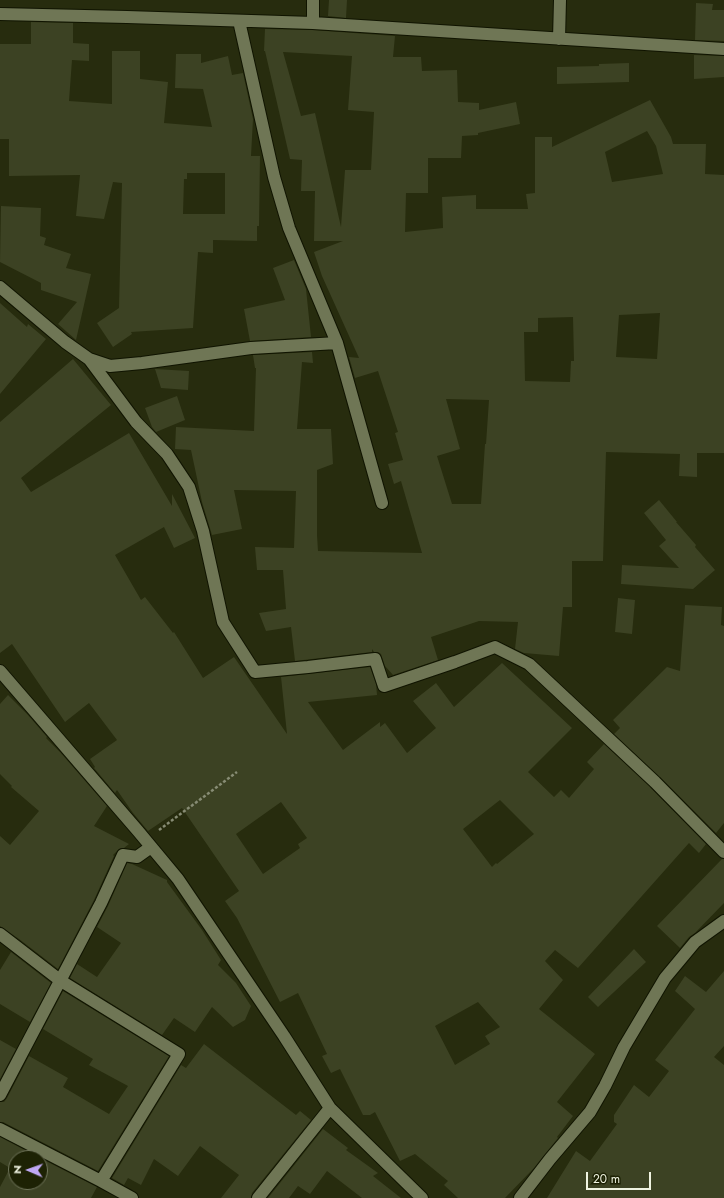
<!DOCTYPE html>
<html>
<head>
<meta charset="utf-8">
<style>
	body { margin:0 }
	#map { position:relative; width:724px; height:1198px; overflow:hidden; background:#272c0e; font-family:Jost,sans-serif }
	canvas { display:block }
	.north { position:absolute; left:8px; top:1150px; width:40px; height:40px; box-sizing:border-box; background:#1d2204; border:1px solid #71765c; border-radius:50%; rotate:272deg; font-size:11px; font-weight:700; line-height:16px; text-align:center; color:#eff3e1 }
	.north::after { content:''; display:block; margin:auto; width:14px; height:18px; background:#bfa8f4; clip-path:polygon(50% 0,100% 100%,50% 72%,0 100%) }
	.scale { position:absolute; left:586px; top:1172px; width:65px; height:18px; box-sizing:border-box; border:2px solid #eff3e1; border-top:0; padding-left:5px; font-size:12px; line-height:14px; white-space:nowrap; color:#eff3e1; -webkit-text-stroke:3px #1d2204; paint-order:stroke }
</style>
</head>
<body>
<div id="map">
<canvas width="724" height="1198"></canvas>
<div class="north">N</div>
<div class="scale">20 m</div>
</div>
<script>
const ctx = document.querySelector('canvas').getContext('2d');
ctx.lineJoin = 'round';
function fill(path, color) { ctx.fillStyle = color; ctx.fill(path, 'evenodd'); }
function trace(path, color, width, dash) { ctx.strokeStyle = color; ctx.lineWidth = width; ctx.lineCap = dash ? 'butt' : 'round'; ctx.setLineDash(dash || []); ctx.stroke(path); }
fill(new Path2D(`
	M329,0H347L346,18L328,16Z
	M696,3L713,4L712,10H724V41L695,40Z
	M31,22L73,23V43L89,44V61L72,60L69,101L112,104V51H140V79L168,82L164,123L212,127L203,89L175,88L176,54H201V63L228,56L232,75L243,73L253,119L251,156H260L259,226H257V241L213,240V253L198,252L193,328L131,332L132,334L113,347L97,323L119,308L122,183L113,182L104,219L76,216L80,175L9,176V139H0V44H31ZM187,173H225V214H183L184,179H187Z
	M265,29L313,30L395,36L393,57H421L422,71L457,70L458,102L479,103V110L516,102L520,124L478,133V135L462,136L461,158H428V193H406L405,232L443,228L442,197L476,195V209H528L526,194L535,193V137H552V147L650,100L671,137L673,144H706L705,174L724,175V453H697V477L679,476L680,454L606,452L603,561H572V607H563L559,656L524,653L515,649L518,622L479,621L431,637L438,660L393,675L385,666L381,654L378,652H374L372,649V652L295,661L291,627L266,631L259,613L286,609L283,570H257L255,547L294,548L296,491L234,490L242,529L212,535L202,502L191,450L175,449L176,427L254,431L256,368H255L253,355L312,352L313,363L302,362L297,429H331L333,464L317,470V535L318,551L422,553L401,481L394,484L388,464L403,460L395,433L398,432L378,371L355,378L349,357L359,358L322,276L314,252L343,241H314L315,191H301L302,160L290,159L265,51H264ZM283,52L352,56L348,110L374,112L371,170H345L341,227L315,113L301,116ZM647,131L656,146L663,174L612,182L605,152ZM660,313L657,359L616,357L619,315ZM573,317L574,361H571L570,382L525,381L524,332H538V318ZM446,399L489,400L486,444H485L481,504H452L437,456L460,449Z
	M694,55L724,56V77L694,79Z
	M629,63V82L557,84V67L599,66V64Z
	M1,206L41,208L40,236L46,238L44,245L71,254L66,268L91,274L76,340L58,324L77,302L41,290V283L0,262Z
	M294,260L306,289L311,337L250,341L244,309L285,300L273,268Z
	M0,303L27,327L28,324L46,339L0,394Z
	M73,359L111,405L21,478L31,492L129,433L172,506V494L195,538L174,548L164,527L115,555L141,600L145,597L173,633L174,632L203,678L234,657L287,734L281,677L370,667L376,684L377,695L308,702L343,750L380,722V727L385,723L407,753L436,728L413,701L436,683L454,707L502,663L572,728L528,772L554,797L561,790L569,798L594,769L587,762L604,744L650,787L706,844L699,853L689,843L578,968L555,950L545,961L563,980L539,1009L595,1054L557,1102L573,1116L557,1137L558,1138L534,1168L505,1198H458L444,1185L448,1181L415,1154L400,1161L375,1112L370,1115H363L340,1069L331,1073L322,1056L327,1054L298,993L280,1002L237,918L225,901L239,891L182,808L148,831L133,813L117,790L115,793L94,768L95,767L90,759L117,740L89,703L65,722L12,644L0,653V422ZM500,800L534,834L497,864L496,863L492,867L463,829ZM281,802L307,838L298,844L300,848L263,874L236,834ZM478,1002L500,1027L485,1036L490,1044L455,1065L435,1026Z
	M155,369L189,371L188,390L161,388Z
	M177,396L185,420L156,432L152,427L145,408Z
	M659,500L677,522H676L696,545L695,547L715,570L693,589L621,584L622,565L679,568L659,546L666,540L644,513Z
	M618,598L635,600L632,634L615,632Z
	M685,605L722,607L721,625L724,626V823L716,833L660,777L614,734L620,728L613,720L667,667L680,671Z
	M8,695L28,715L47,737L46,738L60,752L107,806L94,826L129,844L124,848L119,849L113,855L114,856L94,900L58,969L19,939L0,926V836L10,845L39,811L11,787L12,786L0,774V704Z
	M722,859H724V903L695,933L689,937L680,948L657,926Z
	M127,863L132,864L167,880V882L202,930L221,960L218,965L236,983L251,1006L245,1020L233,1027L212,1007L195,1032L174,1018L162,1035L70,978L77,964L97,977L121,943L97,927L108,906Z
	M634,949L646,962L598,1007L588,997Z
	M11,952L51,983L30,1022L0,1004V970Z
	M724,971V1046L714,1057L724,1065V1198H547L576,1151L590,1161L617,1124L614,1122V1115L634,1085L649,1097L669,1071L655,1060L695,1009L675,991L685,976L706,992Z
	M63,991L169,1056L98,1171L3,1122H0V1102H4L7,1098L29,1056L68,1078L63,1087L109,1114L128,1086L89,1065L93,1059L43,1029Z
	M0,1040L16,1049L0,1079Z
	M204,1044L296,1115L300,1111L311,1120L252,1193L251,1198H221L239,1175L200,1146L178,1176L154,1159L141,1185L128,1178L124,1185L112,1178L181,1065L186,1068Z
	M323,1129L348,1148L346,1150L378,1173L373,1176L401,1198H362L327,1171L310,1194L298,1186L289,1198H268Z
	M0,1137L40,1158H16V1182H40V1158L97,1187L91,1198H0V1187L10,1168L0,1162Z`), '#3c4223');
const minor = new Path2D(`
	M0,14L127,17L313,23L724,49
	M239,21L274,177L289,228L337,343L382,503
	M313,23V0
	M559,39L560,0
	M0,287L65,342L89,359L110,366L142,363L251,348L337,343
	M89,359L136,422L167,454L189,487L203,531L223,622L255,672L308,667L375,659L384,686L455,662L495,647L529,664L655,782L724,852
	M0,671L138,831L178,879L284,1036L330,1108L422,1198
	M0,934L61,981L179,1054L101,1181
	M0,1095L101,903L123,855L137,857L151,847
	M0,1129L101,1181L132,1198
	M258,1198L330,1108
	M520,1198L550,1159L590,1112L605,1086L624,1047L665,978L695,942L724,921`);
trace(minor, '#101400', 14);
trace(new Path2D(`
	M159,830L237,772`), '#878c74', 2.5, [3, 2]);
trace(minor, '#6f7655', 12);
</script>
</body>
</html>
